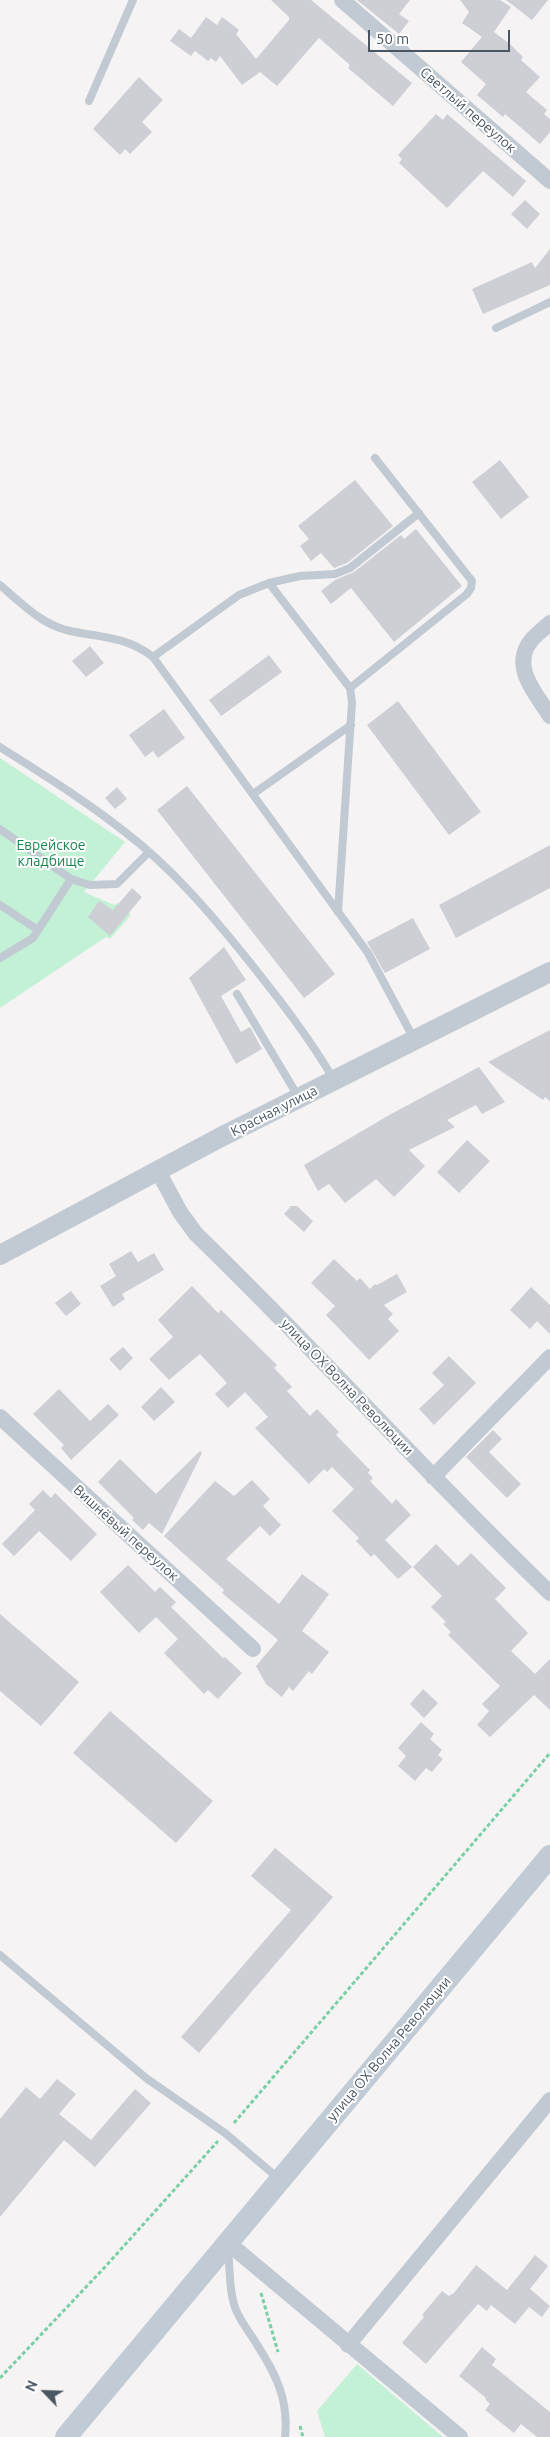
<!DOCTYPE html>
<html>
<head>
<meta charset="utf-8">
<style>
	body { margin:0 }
	#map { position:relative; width:550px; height:2437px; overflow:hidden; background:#f5f3f3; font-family:Ubuntu,sans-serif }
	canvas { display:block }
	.north { position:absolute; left:20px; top:2367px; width:50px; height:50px; -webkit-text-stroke:4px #fff; paint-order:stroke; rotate:294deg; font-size:14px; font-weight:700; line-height:20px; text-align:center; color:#4a5661 }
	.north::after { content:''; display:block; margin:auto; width:18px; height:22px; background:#4a5661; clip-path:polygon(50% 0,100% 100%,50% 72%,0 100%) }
	.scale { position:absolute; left:368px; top:30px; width:142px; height:22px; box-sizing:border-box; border:2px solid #4a5661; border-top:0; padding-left:6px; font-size:15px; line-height:18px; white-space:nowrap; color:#4a5661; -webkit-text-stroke:4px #fff; paint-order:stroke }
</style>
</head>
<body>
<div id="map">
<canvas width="550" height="2437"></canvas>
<div class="north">N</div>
<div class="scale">50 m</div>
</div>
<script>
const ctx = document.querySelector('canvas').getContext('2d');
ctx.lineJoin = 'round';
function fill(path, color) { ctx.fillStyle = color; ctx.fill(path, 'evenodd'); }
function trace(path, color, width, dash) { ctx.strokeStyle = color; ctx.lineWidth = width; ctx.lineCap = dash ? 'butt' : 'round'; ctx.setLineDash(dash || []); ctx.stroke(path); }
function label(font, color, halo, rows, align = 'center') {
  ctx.font = font + ' Ubuntu,sans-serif'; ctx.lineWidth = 4; ctx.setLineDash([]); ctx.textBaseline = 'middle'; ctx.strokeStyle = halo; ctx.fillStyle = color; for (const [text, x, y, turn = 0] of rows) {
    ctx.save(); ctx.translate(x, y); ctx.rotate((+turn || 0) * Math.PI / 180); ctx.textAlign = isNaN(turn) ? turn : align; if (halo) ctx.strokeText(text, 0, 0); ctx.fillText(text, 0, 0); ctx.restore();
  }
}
fill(new Path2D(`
	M0,758L125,842L84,892L114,905L117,903L131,915L110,939L106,937L0,1008Z
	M357,2364L443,2437H325L317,2411Z`), '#c3f1d5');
fill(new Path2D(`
	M271,0H311L412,83L393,106L348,68L350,65L319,38L277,86L260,72L242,85L220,56L216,62L211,58L208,61L195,51L191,56L170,41L179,29L191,38L206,17L217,25L222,17L239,30L236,34L256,59L289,20V17Z
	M357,0H410L399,14L409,21L399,34Z
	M460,0H500L511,7L494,32L511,45L523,57L521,60L540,77L526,92L547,110L544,114L550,119V132L540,144L505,114L503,117L477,95L486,84L461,62L482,37L462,23L469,12Z
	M506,0H548L532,20Z
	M139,77L163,100L142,122L152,132L130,154L125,149L120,155L93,129Z
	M436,114L443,120L447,114L526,181L513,197L483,171L447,208L399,163L402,159L398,155Z
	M525,200L540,214L527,229L511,214Z
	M550,249V285L483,314L472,289L532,262L535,268Z
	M500,460L529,497L501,519L472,482Z
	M355,480L393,526L347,563L334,568L321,553L311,561L300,546L309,539L298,526Z
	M416,529L462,586L394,642L351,588L331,604L321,591L335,580L354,572L401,535L404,539Z
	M90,646L104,663L86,677L72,661Z
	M269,655L282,672L221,716L209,700Z
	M398,701L481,812L449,835L367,725Z
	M164,709L185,738L158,758L153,751L145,757L129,735Z
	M187,786L335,974L304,998L157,810Z
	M117,787L127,799L115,809L105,798Z
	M550,845V888L456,938L439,905Z
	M132,888L142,897L110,936L88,917L99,901L113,910Z
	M413,918L430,949L385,973L367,942Z
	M224,947L246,980L221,996L241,1032L250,1027L262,1049L236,1064L189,978Z
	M550,1030V1101L545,1097L543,1100L488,1062Z
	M479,1067L505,1102L482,1114L476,1105L447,1120L455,1127L409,1150L425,1166L394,1197L376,1179L345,1203L329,1184L318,1191L304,1165L391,1114Z
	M467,1140L490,1161L459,1193L437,1172Z
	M291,1206H297L313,1221L304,1232L284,1214Z
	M131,1251L138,1262L154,1253L164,1270L122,1294L125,1299L113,1307L100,1286L116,1276L109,1264Z
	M334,1259L357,1281L360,1278L370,1289L375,1284L377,1285L397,1274L407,1292L384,1305L393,1314L388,1319L399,1331L369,1360L326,1315L335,1306L311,1283Z
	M192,1286L218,1313L221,1310L277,1365L274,1368L292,1387L287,1391L310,1416L317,1409L339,1432L336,1435L370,1470L368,1473L373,1478L370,1481L392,1504L396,1499L411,1515L385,1540L412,1567L398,1579L374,1554L371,1557L356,1541L359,1538L332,1511L354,1489L332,1467L327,1472L324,1469L309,1484L255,1428L268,1417L245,1392L228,1408L215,1394L227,1383L200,1354L169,1380L149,1359L173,1337L158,1320Z
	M531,1287L550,1305V1334L537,1321L530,1329L510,1310Z
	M71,1291L81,1304L66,1316L55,1303Z
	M123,1347L133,1358L120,1371L109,1359Z
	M449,1356L476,1383L434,1425L419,1409L444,1385L432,1373Z
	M161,1387L175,1402L154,1421L141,1407Z
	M59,1389L90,1421L108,1404L119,1415L71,1460L61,1448L64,1445L33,1414Z
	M493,1430L502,1439L489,1452L521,1484L507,1498L466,1457Z
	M200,1451L202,1453L162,1534L149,1523L143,1530L132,1520L134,1518L98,1482L120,1459L156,1494Z
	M252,1480L270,1499L263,1506L281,1525L270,1536L260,1526L226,1559L279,1604L302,1574L329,1594L302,1631L329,1652L312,1674L309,1671L293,1691L289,1687L282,1697L266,1684L256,1666L278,1640L222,1593L224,1590L164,1536L215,1481L234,1496Z
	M43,1490L51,1498L55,1493L97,1534L71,1561L39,1531L14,1556L2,1544L35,1510L29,1504Z
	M436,1544L458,1566L471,1553L506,1588L495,1599L528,1633L511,1651L535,1674L550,1659V1710L534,1695L490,1737L477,1725L489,1711L482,1704L500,1686L448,1635L451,1632L443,1624L446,1622L431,1607L442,1596L413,1567Z
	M128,1565L155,1592L160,1587L176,1602L171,1607L223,1658L225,1657L242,1673L218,1699L208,1690L204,1694L164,1653L178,1639L156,1617L139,1633L100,1592Z
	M0,1614L79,1682L41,1726L0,1691Z
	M423,1689L438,1703L424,1718L410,1704Z
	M110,1711L213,1801L176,1843L73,1753Z
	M421,1722L434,1734L430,1739L442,1750L438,1755L443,1759L432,1772L426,1768L415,1781L398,1766L406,1756L398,1748Z
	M275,1848L333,1897L199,2053L181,2037L291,1910L251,1876Z
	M57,2079L76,2094L59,2114L91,2140L135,2089L151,2103L95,2167L64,2140L0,2217V2119L26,2087L40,2099Z
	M535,2255L548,2266L530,2289L550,2306L542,2317L529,2307L515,2324L491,2305L487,2311L478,2304L426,2364L402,2343L424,2317L422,2315L442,2291L449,2296L454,2293L476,2265L507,2290Z
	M482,2347L496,2359L492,2365L550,2412V2437H537L521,2424L514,2433L485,2410L490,2404L485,2399L486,2398L459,2376Z`), '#cdcfd5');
trace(new Path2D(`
	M234,2123L550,1753
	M261,2293L278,2352
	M0,2378L105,2267L218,2141
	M300,2426L303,2437`), '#7ad0a6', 3, [4, 2.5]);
trace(new Path2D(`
	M89,101L133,0
	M496,328L550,302
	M269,583L300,576L335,574L350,568L419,513
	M0,585C20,602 40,623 66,630C99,638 125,635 153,657L368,953L414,1039
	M153,657L239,595L269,583L350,688L352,702L338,912
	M350,688L467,594L471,588L472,581L375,458
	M0,747C42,774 86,801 125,832C172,868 211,914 248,960C279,999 309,1037 334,1080
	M253,794L351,725
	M0,829L71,879
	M0,905L38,930
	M0,958L33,938L71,879L90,885L117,884L149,852
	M237,994L299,1098
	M0,1955L146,2078L225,2133L278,2178
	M228,2249C230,2269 229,2292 236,2310C241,2322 250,2333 256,2343C276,2374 289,2400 285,2437`), '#c1cad2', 8);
trace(new Path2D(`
	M342,0L550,181
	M550,623C543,630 533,636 528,645C513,670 537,695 550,716
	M158,1171L180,1212L196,1234C317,1351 429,1477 550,1593
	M0,1417L253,1649
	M433,1477L550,1357
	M227,2242L460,2437
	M348,2345L550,2100`), '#c1cad2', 16);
trace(new Path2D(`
	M0,1255L219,1138L550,972`), '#c1cad2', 20);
trace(new Path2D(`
	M66,2437L550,1856`), '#c1cbd6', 22);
label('14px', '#4a5661', '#fff', [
	["Светлый переулок",468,110,41],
	["Красная улица",274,1111,-27],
	["улица ОХ Волна Революции",347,1387,46],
	["Вишнёвый переулок",126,1533,42],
	["улица ОХ Волна Революции",389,2049,-50]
]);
label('14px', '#17864f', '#fff', [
	["Еврейское",51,845],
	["кладбище",51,861]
]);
</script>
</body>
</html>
